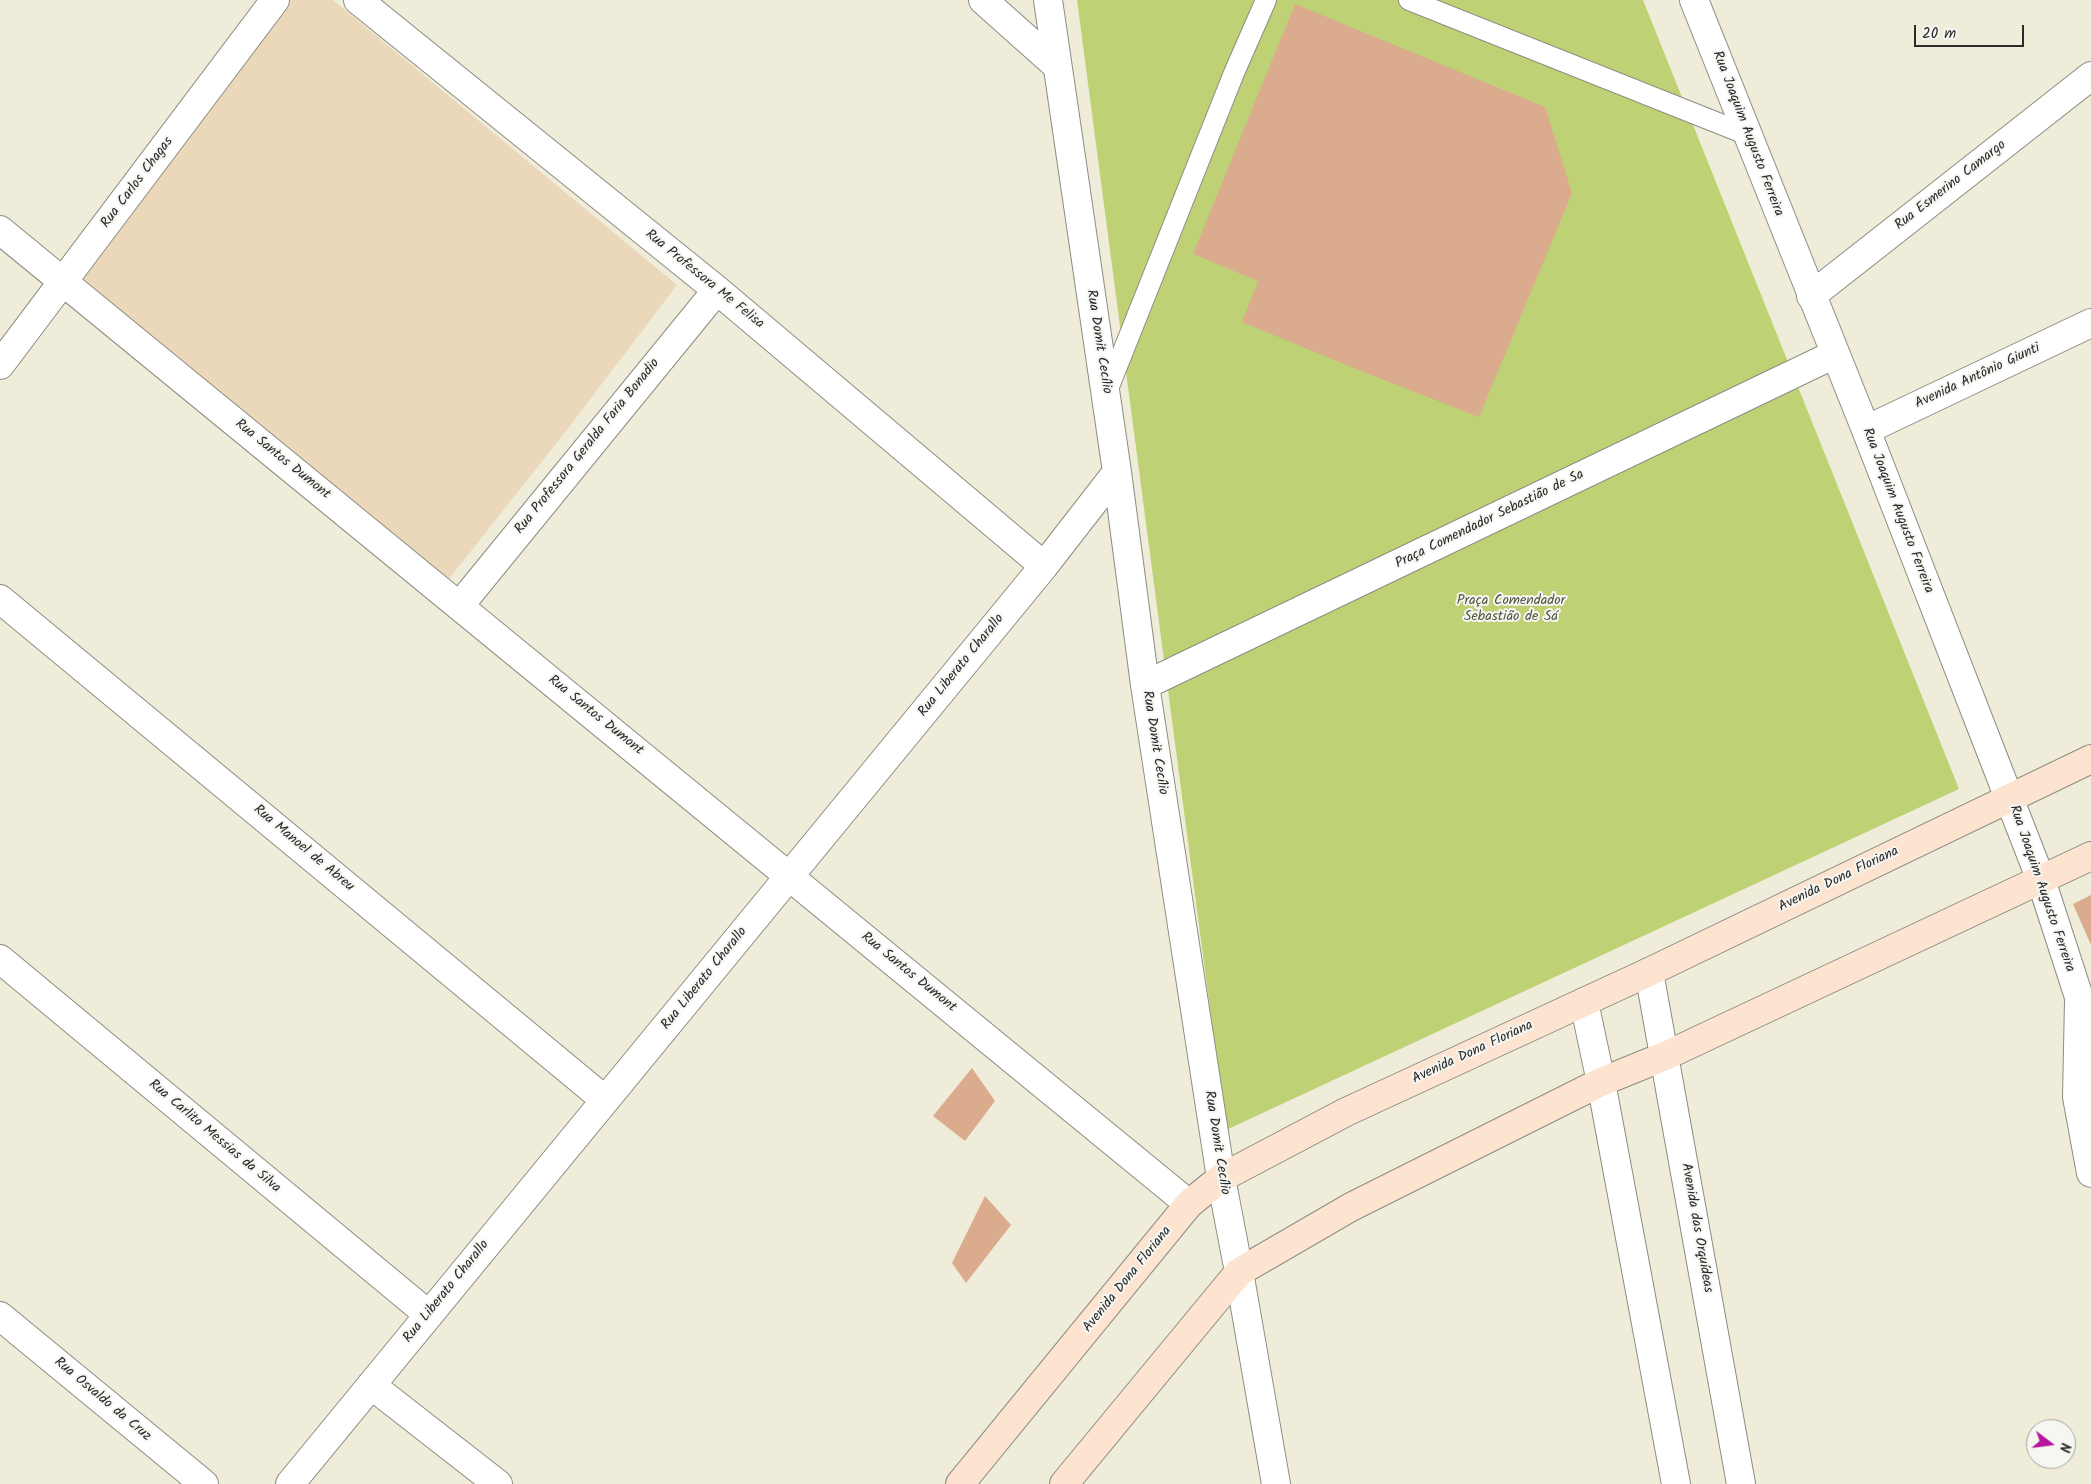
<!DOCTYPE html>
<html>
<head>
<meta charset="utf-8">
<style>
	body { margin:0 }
	#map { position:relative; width:2091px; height:1484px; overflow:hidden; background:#efecda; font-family:Kalam,sans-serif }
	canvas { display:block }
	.north { position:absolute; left:2026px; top:1419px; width:50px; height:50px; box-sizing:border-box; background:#f6f6f2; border:1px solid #a5a5a2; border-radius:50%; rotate:105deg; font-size:14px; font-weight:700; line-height:20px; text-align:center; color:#2b2b2b }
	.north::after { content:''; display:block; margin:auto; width:18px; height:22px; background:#b5179e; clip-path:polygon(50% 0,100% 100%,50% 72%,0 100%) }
	.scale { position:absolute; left:1914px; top:25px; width:110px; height:22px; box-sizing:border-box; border:2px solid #2b2b2b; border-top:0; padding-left:6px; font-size:15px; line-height:18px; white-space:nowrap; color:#2b2b2b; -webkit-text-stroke:4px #f6f6f2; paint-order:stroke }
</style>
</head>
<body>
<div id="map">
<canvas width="2091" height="1484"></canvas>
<div class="north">N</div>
<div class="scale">20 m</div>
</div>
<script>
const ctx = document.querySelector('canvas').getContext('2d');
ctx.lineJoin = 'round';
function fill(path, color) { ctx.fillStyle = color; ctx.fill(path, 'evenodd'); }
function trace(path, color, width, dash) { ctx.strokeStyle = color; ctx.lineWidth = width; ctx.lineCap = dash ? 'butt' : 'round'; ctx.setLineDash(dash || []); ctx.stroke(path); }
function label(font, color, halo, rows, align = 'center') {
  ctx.font = font + ' Kalam,sans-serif'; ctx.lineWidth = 4; ctx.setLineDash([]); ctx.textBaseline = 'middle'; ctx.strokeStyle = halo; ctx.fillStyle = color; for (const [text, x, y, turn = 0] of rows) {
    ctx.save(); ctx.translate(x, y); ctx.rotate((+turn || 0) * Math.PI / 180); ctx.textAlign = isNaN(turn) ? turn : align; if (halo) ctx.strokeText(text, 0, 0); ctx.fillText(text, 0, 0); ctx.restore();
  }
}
fill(new Path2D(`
	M290,0H333L677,285L566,431L448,580L78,275Z`), '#ebd8ba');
fill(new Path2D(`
	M1077,0H1643L1959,789L1226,1130Z`), '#bed175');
fill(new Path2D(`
	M1295,4L1545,107L1572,193L1479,417L1361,371L1242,322L1258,281L1193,254Z
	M2091,895V945L2073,904Z
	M972,1068L995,1101L965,1141L933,1116Z
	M985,1196L1011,1225L966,1283L952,1263Z`), '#daab8d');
const service = new Path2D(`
	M1409,0L1748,135
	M1106,394L1234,73L1266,0`);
const minor = new Path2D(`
	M358,0L717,290L1044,566
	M983,0L1056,65
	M1048,0L1117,472L1145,685L1221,1178L1239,1272L1276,1484
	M1694,0L1866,430L2009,798L2041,880L2079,997L2091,1025
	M0,230L1189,1204
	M1811,296L2091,76
	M0,365L275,0
	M1866,430L2091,323
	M0,599L605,1100
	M460,605L717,290
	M1145,685L1835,354
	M0,959L429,1315
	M1649,972L1741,1484
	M2079,1001L2077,1097L2091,1173
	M1584,1002L1601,1082L1676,1484
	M0,1316L204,1484
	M371,1385L498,1484
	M290,1484L1044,566L1117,472`);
const secondary = new Path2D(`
	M960,1484L1189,1204L1221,1178L1346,1112L1649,972L2091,759
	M1064,1484L1239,1272L1351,1207L1601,1082L1665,1056L2091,856`);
trace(service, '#8d8c82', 22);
trace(minor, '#8d8c82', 30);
trace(secondary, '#8d8c82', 30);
trace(service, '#fff', 20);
trace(minor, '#fff', 28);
trace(secondary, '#fde4d0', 28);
label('14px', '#2b2b2b', '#f6f6f2', [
	["Rua Joaquim Augusto Ferreira",1747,134,69],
	["Rua Carlos Chagas",138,183,-53],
	["Rua Esmerino Camargo",1951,186,-38],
	["Rua Professora Me Felisa",704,280,39],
	["Rua Domit Cecílio",1098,342,81],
	["Avenida Antônio Giunti",1978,377,-25],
	["Rua Professora Geralda Faria Bonadio",588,447,-51],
	["Rua Santos Dumont",282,460,39],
	["Rua Joaquim Augusto Ferreira",1897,511,69],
	["Praça Comendador Sebastião de Sa",1490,520,-26],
	["Rua Liberato Charallo",962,666,-51],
	["Rua Santos Dumont",595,716,39],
	["Rua Domit Cecílio",1154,743,81],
	["Rua Manoel de Abreu",303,849,40],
	["Avenida Dona Floriana",1839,880,-26],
	["Rua Joaquim Augusto Ferreira",2041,889,71],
	["Rua Santos Dumont",908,973,39],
	["Rua Liberato Charallo",705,979,-51],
	["Avenida Dona Floriana",1473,1053,-25],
	["Rua Carlito Messias da Silva",214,1137,40],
	["Rua Domit Cecílio",1216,1143,81],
	["Avenida das Orquídeas",1696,1228,80],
	["Avenida Dona Floriana",1128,1280,-51],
	["Rua Liberato Charallo",447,1292,-51],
	["Rua Osvaldo da Cruz",102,1400,40]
]);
label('14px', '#50543e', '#f6f6f2', [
	["Praça Comendador",1511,602],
	["Sebastião de Sá",1511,618]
]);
</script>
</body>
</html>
